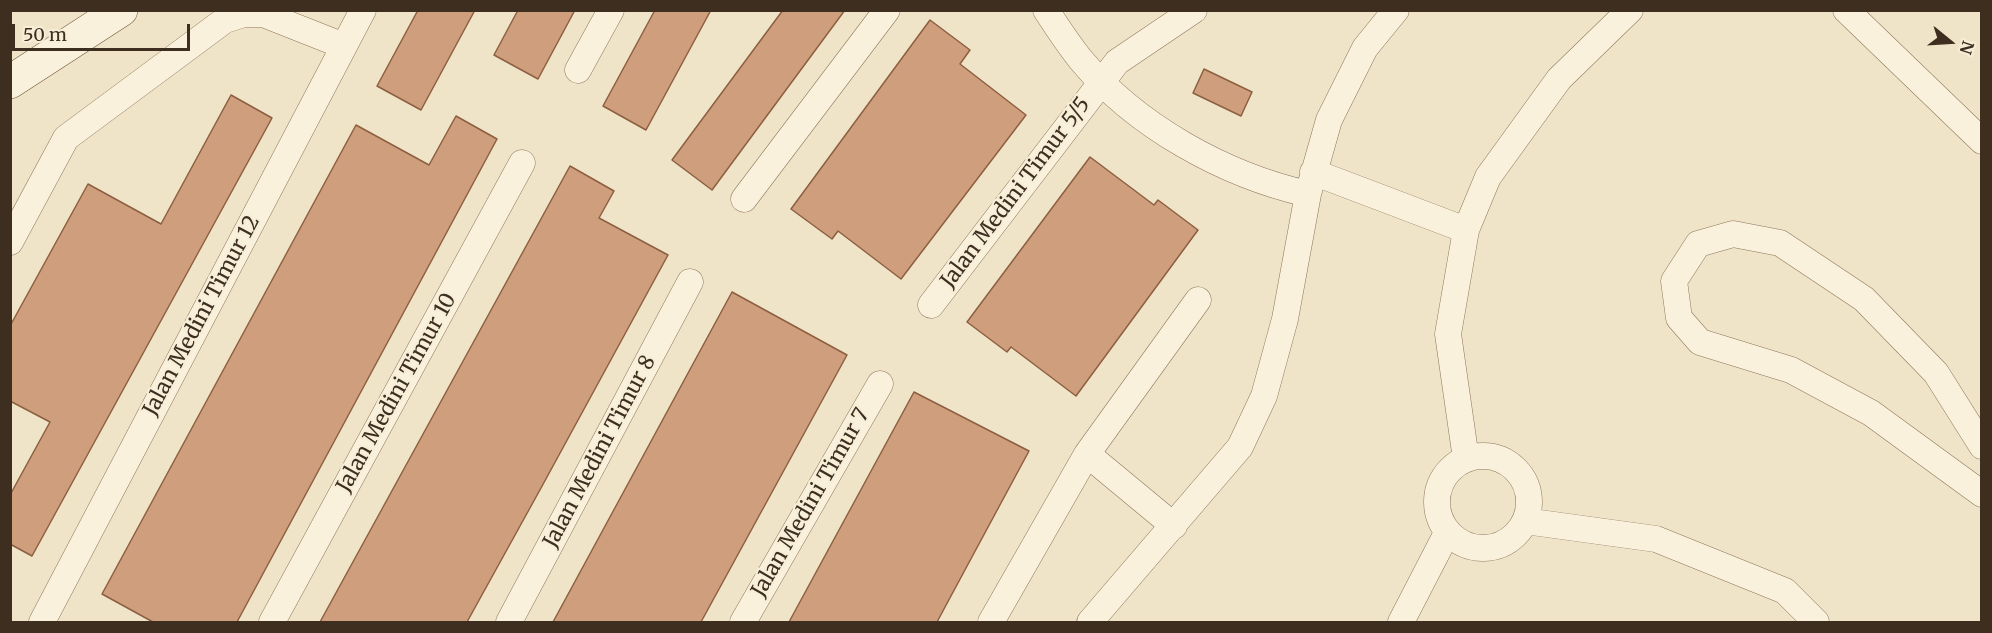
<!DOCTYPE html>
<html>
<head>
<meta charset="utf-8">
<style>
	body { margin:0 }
	#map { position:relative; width:1992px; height:633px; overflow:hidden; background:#f0e4c8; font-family:Merriweather,serif }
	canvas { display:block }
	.frame { position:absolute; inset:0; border:12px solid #3d2e20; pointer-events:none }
	.north { position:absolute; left:1920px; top:12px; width:60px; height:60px; -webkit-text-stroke:4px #f7eed8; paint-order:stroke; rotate:108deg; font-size:16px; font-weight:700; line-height:24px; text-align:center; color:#3d2e20 }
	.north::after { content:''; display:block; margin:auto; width:21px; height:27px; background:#3d2e20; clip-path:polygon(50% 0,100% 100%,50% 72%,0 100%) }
	.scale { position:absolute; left:12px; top:24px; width:178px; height:27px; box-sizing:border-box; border:3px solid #3d2e20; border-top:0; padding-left:8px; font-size:18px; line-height:21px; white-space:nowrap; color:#3d2e20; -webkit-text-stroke:4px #f7eed8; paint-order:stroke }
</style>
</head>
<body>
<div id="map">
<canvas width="1992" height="633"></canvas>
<div class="frame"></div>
<div class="north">N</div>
<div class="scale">50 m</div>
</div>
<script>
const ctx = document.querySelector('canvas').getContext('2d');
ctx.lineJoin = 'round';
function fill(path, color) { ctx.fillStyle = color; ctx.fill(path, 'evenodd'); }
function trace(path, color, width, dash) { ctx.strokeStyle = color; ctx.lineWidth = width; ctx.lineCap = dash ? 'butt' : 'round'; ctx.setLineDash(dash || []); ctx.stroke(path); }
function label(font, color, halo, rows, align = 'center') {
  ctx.font = font + ' Merriweather,serif'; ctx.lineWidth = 4.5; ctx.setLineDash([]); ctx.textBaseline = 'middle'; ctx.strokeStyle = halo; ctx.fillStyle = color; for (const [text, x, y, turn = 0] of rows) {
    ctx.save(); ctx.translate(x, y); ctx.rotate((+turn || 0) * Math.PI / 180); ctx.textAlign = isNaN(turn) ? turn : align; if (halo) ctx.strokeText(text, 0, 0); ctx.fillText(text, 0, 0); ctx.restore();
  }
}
const building = new Path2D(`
	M418,10H475L421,110L377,86Z
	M518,10H575L538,79L494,55Z
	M655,10H711L646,130L603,106Z
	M783,10H845L712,190L672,160Z
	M930,20L970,50L960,64L1026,115L901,279L838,231L832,239L791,209Z
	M1204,69L1252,92L1241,116L1193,93Z
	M231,95L272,118L32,556L10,544V495L50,422L10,401V326L88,184L161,224Z
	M456,116L497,139L237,622H153L102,594L356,125L429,165Z
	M1090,157L1154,205L1158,200L1198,230L1076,396L1011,347L1007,352L967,322Z
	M570,166L614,191L599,218L668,255L541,488L467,622H320Z
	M732,292L847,355L701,622H553Z
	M914,392L1029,451L973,555L937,622H789Z`);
fill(building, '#cf9f7d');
trace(building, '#8d5f41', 1.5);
const street = new Path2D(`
	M1046,10C1057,27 1068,44 1081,60C1136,126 1224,175 1308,194
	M1846,10L1982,141
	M578,70L611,10
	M1313,172L1466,230
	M744,199L887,10
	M10,242L66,138L225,20L244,14H263L344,46
	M931,305L1117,62L1194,10
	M1982,446L1936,373L1864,299L1780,243L1733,234L1698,244L1674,281L1679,318L1700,342L1791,370L1871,413L1982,494
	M1087,454L1174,526
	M1437 502a46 46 0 1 1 92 0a46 46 0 1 1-92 0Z
	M1466,459L1448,334L1466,230L1488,177L1559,79L1630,10
	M1525,521L1656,539L1785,591L1816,622
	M42,622L363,10
	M272,622L522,163
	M509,622L690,282
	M743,622L880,384
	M991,622L1087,454L1198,300
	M1090,622L1240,447L1264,396L1285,319L1308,194L1329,120L1365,48L1396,10
	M1401,622L1447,533`);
const secondary = new Path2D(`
	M10,82L121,10`);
trace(street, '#8d765c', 27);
trace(secondary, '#6f573f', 34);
trace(street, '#faf1dc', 26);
trace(secondary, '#faf1dc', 33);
label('21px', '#3d2e20', '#f7eed8', [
	["Jalan Medini Timur 5/5",1016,193,-53],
	["Jalan Medini Timur 12",202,316,-62],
	["Jalan Medini Timur 10",397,393,-61],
	["Jalan Medini Timur 8",600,452,-62],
	["Jalan Medini Timur 7",811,503,-60]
]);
</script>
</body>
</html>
